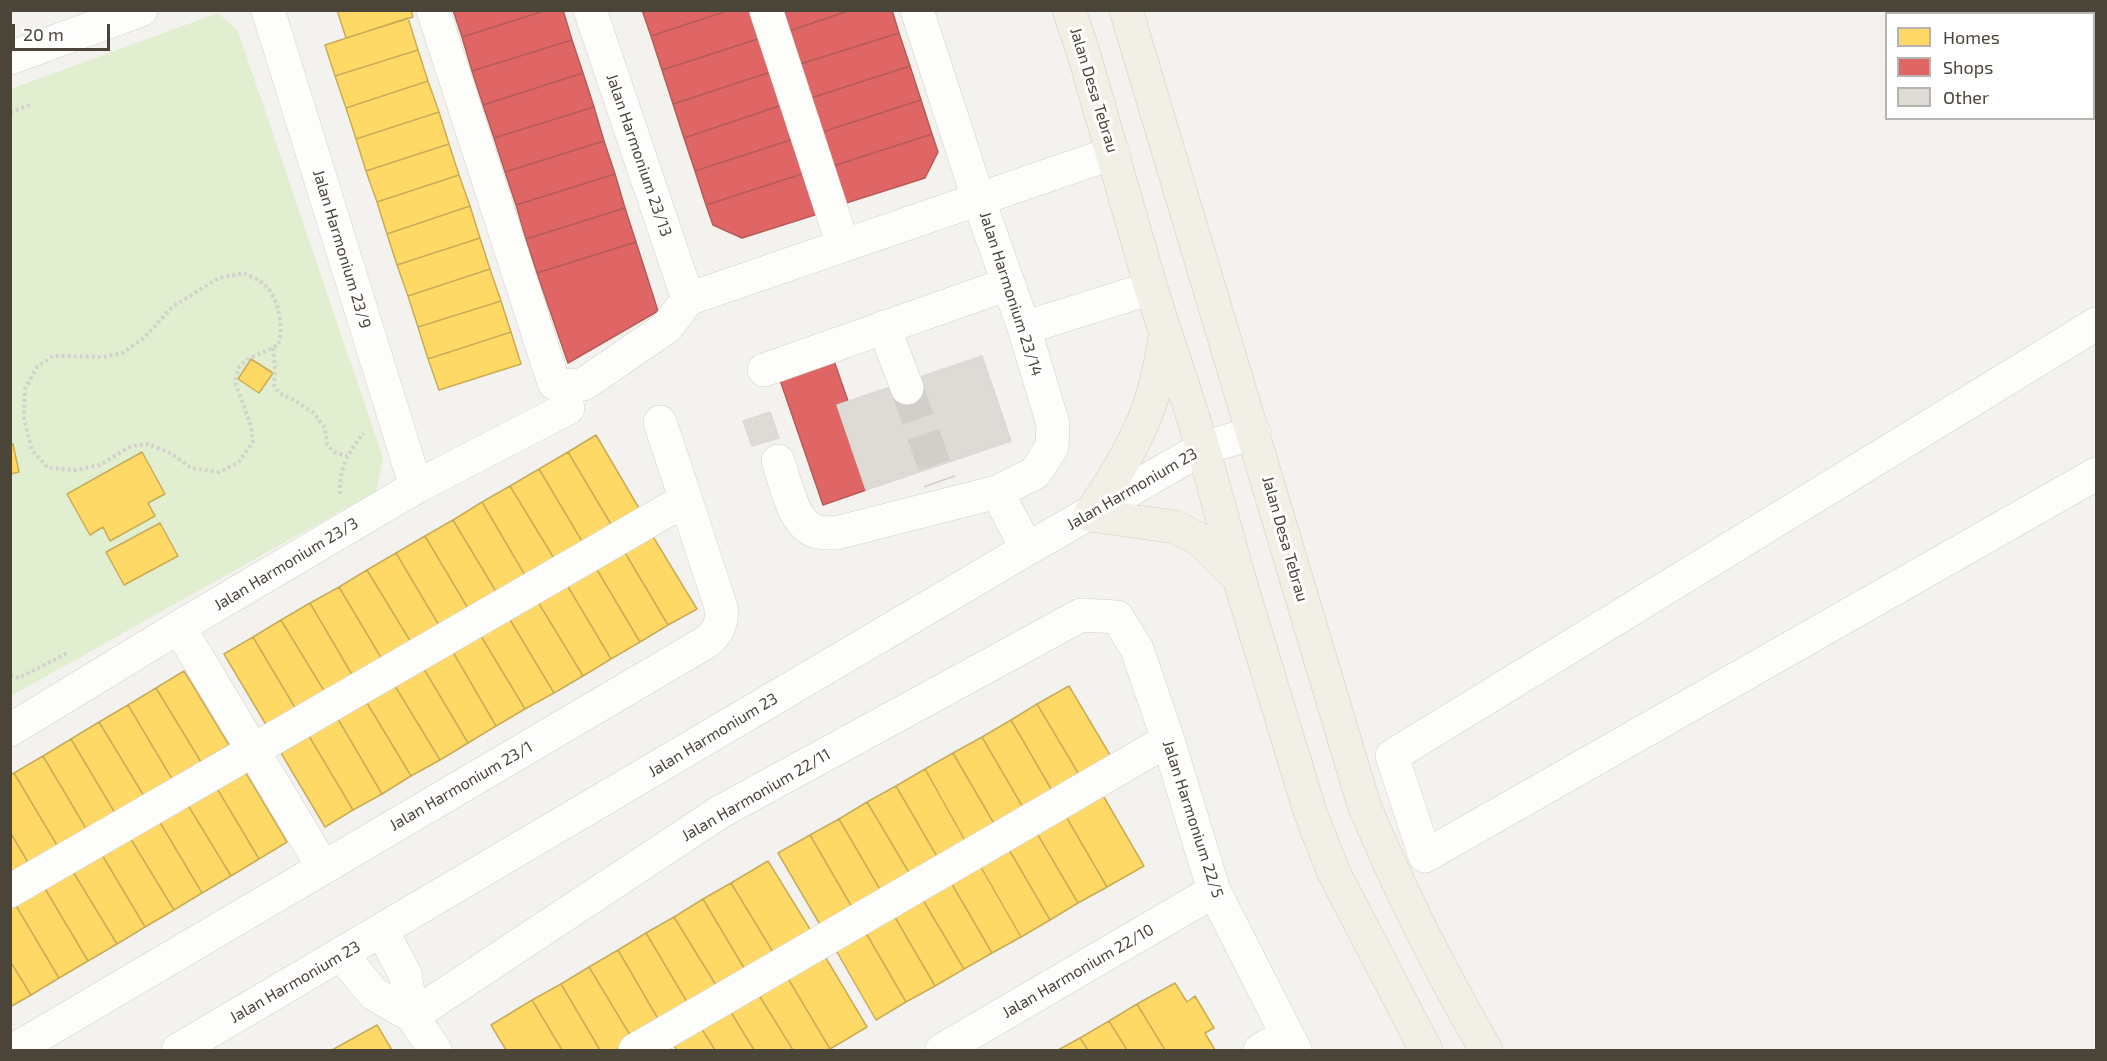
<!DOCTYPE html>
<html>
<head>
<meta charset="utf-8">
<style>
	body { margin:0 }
	#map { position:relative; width:2107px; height:1061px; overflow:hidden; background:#f4f2ee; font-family:"Exo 2",sans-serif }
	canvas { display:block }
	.frame { position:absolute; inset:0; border:12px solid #4b4439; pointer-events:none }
	.legend { position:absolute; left:1885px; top:12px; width:210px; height:108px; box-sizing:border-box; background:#fff; border:2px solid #b7b4b0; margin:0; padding:8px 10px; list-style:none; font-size:18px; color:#4b4439 }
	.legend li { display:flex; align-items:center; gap:12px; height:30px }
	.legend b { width:30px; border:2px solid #b7b4b0 }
	.scale { position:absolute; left:12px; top:24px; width:98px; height:27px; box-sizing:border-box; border:3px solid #4b4439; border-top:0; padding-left:8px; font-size:18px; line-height:21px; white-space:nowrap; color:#4b4439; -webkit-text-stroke:4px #fff; paint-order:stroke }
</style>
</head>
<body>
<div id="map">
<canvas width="2107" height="1061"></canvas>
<div class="frame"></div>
<ul class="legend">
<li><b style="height:16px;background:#ffd966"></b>Homes</li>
<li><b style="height:16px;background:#e06666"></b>Shops</li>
<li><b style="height:16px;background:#dedbd6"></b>Other</li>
</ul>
<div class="scale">20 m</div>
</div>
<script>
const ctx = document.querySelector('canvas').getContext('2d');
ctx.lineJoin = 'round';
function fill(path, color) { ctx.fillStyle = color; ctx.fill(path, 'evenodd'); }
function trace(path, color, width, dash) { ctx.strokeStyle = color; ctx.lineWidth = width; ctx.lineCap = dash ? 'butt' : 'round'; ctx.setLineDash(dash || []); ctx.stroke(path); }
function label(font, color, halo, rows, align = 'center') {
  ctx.font = font + ' "Exo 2",sans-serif'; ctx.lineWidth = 6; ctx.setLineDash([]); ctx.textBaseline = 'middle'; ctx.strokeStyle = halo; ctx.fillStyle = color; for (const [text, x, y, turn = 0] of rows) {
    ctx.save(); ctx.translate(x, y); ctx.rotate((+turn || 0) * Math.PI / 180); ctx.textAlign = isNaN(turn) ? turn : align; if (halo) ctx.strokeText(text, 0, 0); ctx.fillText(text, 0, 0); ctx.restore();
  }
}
fill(new Path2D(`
	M218,13L238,31L383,458L376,491L11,696V89Z`), '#e1eecf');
const homes = new Path2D(`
	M337,10H411L413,17L346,38Z
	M408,18L418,50L335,76L325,45Z
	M418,50L428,81L346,108L335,76Z
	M428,81L439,112L356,139L346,108Z
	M439,112L449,144L366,171L356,139Z
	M449,144L459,175L377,202L366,171Z
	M459,175L470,206L387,234L377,202Z
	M470,206L480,238L397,265L387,234Z
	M480,238L490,269L408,296L397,265Z
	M490,269L501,301L418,327L408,296Z
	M501,301L511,332L428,359L418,327Z
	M511,332L521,364L439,390L428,359Z
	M251,359L273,373L259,393L238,379Z
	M596,435L640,510L612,526L568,452Z
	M13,444L19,472L10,474V445Z
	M142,452L165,494L148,503L155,516L110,541L103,527L90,535L67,494Z
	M568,452L612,526L583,543L539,469Z
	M539,469L583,543L555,560L510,486Z
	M510,486L555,560L526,577L482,502Z
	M482,502L526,577L497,593L453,520Z
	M453,520L497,593L469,610L425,536Z
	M160,523L178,556L124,585L106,552Z
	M652,535L697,609L668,625L624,551Z
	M425,536L469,610L440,627L396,553Z
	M624,551L668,625L640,642L596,568Z
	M396,553L440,627L412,644L367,570Z
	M596,568L640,642L611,659L567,585Z
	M367,570L412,644L383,661L339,587Z
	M567,585L611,659L583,676L538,602Z
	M339,587L383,661L354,678L310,603Z
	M538,602L583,676L554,693L509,618Z
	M310,603L354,678L326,694L281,620Z
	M509,618L554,693L525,709L481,636Z
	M281,620L326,694L297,711L253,637Z
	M481,636L525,709L496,726L453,652Z
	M253,637L297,711L268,728L224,654Z
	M453,652L496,726L468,743L424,669Z
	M424,669L468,743L440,760L395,686Z
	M184,671L229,745L201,762L156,688Z
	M395,686L440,760L411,776L367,703Z
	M1069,686L1113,760L1081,778L1037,704Z
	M156,688L201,762L172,779L128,705Z
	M367,703L411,776L382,794L338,719Z
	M1037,704L1081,778L1054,794L1011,720Z
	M128,705L172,779L144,796L99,722Z
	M338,719L382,794L353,810L309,736Z
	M1011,720L1054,794L1025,811L982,737Z
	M99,722L144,796L115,813L71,739Z
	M309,736L353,810L325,827L281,753Z
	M982,737L1025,811L996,827L953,753Z
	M71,739L115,813L87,830L43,756Z
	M953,753L996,827L967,844L925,769Z
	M43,756L87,830L58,847L14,773Z
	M243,768L287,842L259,859L215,785Z
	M925,769L967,844L939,860L896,786Z
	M14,773L58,847L29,864L10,832V775Z
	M215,785L259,859L231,876L186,802Z
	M896,786L939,860L911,876L867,802Z
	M1101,792L1144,866L1107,887L1064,813Z
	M186,802L231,876L202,893L158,819Z
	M867,802L911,876L882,893L839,819Z
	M1064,813L1107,887L1078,903L1035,830Z
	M158,819L202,893L174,910L129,836Z
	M839,819L882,893L853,909L810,835Z
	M1035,830L1078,903L1050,920L1007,846Z
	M10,832L29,864L10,875Z
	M810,835L853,909L822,928L778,853Z
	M129,836L174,910L145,927L101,853Z
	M1007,846L1050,920L1021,937L978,862Z
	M101,853L145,927L117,944L72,870Z
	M768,861L813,934L776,957L731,883Z
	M978,862L1021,937L992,953L949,879Z
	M72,870L117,944L88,961L44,887Z
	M949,879L992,953L964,969L920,895Z
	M731,883L776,957L747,973L703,899Z
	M44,887L88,961L59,978L15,904Z
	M920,895L964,969L935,986L892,912Z
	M703,899L747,973L719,990L674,917Z
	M15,904L59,978L31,995L10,961V907Z
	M892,912L935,986L906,1002L863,928Z
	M674,917L719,990L690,1007L646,933Z
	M863,928L906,1002L876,1020L833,945Z
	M646,933L690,1007L661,1024L618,950Z
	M618,950L661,1024L633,1040L589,967Z
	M823,953L867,1027L830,1049L786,975Z
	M10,961L31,995L10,1007Z
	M589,967L633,1040L616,1050H600L561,984Z
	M786,975L830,1049L827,1050H793L757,992Z
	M1175,983L1187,1002L1195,996L1214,1028L1205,1033L1215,1050H1165L1137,1004Z
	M561,984L600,1050H562L532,1000Z
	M757,992L793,1050H754L729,1009Z
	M532,1000L562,1050H506L491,1025Z
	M1137,1004L1165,1050H1127L1109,1021Z
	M729,1009L754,1050H715L700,1026Z
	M1109,1021L1127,1050H1088L1080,1038Z
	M377,1025L392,1050H332Z
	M700,1026L715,1050H677L672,1042Z
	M1080,1038L1088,1050H1058Z`);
fill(homes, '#ffd966');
trace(homes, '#c9ac58', 1.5);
const shops = new Path2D(`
	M453,10H547L462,37Z
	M547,10H563L572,40L472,71L462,37Z
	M642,10H730L651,36Z
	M730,10H755L764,37L662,70L651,36Z
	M779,10H851L786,32Z
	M851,10H892L899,33L797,65L786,32Z
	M899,33L910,66L808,99L797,65Z
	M764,37L774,71L673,104L662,70Z
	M572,40L583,73L483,105L472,71Z
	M910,66L921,100L819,133L808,99Z
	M774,71L785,104L684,138L673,104Z
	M583,73L594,107L494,138L483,105Z
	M921,100L932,134L830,167L819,133Z
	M785,104L797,138L695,171L684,138Z
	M594,107L604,141L505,172L494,138Z
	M932,134L938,152L925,178L843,204L830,167Z
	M797,138L808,172L706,205L695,171Z
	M604,141L615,174L516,205L505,172Z
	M808,172L821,213L742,238L713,225L706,205Z
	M615,174L625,208L526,239L516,205Z
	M625,208L636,242L537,273L526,239Z
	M636,242L658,311L568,363L537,273Z
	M833,358L848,401L837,405L866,490L823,505L779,377Z`);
fill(shops, '#e06666');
trace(shops, '#b35c58', 1.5);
const building = new Path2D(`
	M982,356L1011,441L866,490L837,405Z
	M770,412L779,438L752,446L743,421Z`);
fill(building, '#dedbd6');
trace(building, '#dcd9d4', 1.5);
trace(new Path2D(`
	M907,388L940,482`), '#d2cfca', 33, [33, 16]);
const minor = new Path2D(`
	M268,10L416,487
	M433,10L554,383L569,386L584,384L667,327L688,299L1113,153
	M590,10L688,299
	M766,10L843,245
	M917,10L978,198L1024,328L1053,424L1052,447L1035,473L997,492L1027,549
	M10,58L141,10
	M2096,324L1392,756L1425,856L2096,474
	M884,327L907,388
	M1024,328L1151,288
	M764,370L1008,284
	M778,461C785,480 792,520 812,530C819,533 827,533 836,533L997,492
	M179,627L323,867
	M10,730L179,627L416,487L568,408
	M10,891L685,500
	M382,931L405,974L412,1016L435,1050
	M342,955L374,994L412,1016
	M412,1016L720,812L1081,615L1117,617L1137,649L1168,740L1214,891L1295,1050
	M14,1050L708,641C719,631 723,621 721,607L660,422
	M178,1050L1027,549L1203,448L1254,433
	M635,1050L1168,740
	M942,1050L1214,891
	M1260,1050L1286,1035`);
const major = new Path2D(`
	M1069,10L1083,51L1151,288L1203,448L1239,578L1310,812L1334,873L1426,1050
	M1126,10L1364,805C1399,889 1441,972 1486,1050
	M1165,337C1160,366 1155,395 1143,422C1129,455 1109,485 1090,515L1175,527L1202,541L1238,577`);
trace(minor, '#d2d0cb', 34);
trace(major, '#d6cebb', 34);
trace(new Path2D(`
	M10,112L30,105
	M244,273C250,276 260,280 265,285C279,299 284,326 278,345L248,359L239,367L235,382L251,426L253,442L238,463L219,472L191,468L172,454L148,444L131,446L100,465L76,470L48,468L32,450L24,419L25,389L37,367L53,356L103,357L123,353L145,337L172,307L219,278Z
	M273,348L275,367L274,385L279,393L294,400L314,413L325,428L327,444L334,452L347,456
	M340,494C339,468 348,452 364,433
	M10,675L19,678L69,652`), '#d3d2cc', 4, [3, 3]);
trace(minor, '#fdfdfc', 33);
trace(major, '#f2efe6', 33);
label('16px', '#4b4439', '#fff', [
	["Jalan Desa Tebrau",1094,90,73],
	["Jalan Harmonium 23/13",639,155,71],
	["Jalan Harmonium 23/9",342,249,73],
	["Jalan Harmonium 23/14",1011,294,72],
	["Jalan Harmonium 23",1132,489,-30],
	["Jalan Desa Tebrau",1285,539,74],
	["Jalan Harmonium 23/3",286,564,-31],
	["Jalan Harmonium 23",713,735,-31],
	["Jalan Harmonium 23/1",461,786,-30],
	["Jalan Harmonium 22/11",756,795,-30],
	["Jalan Harmonium 22/5",1193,819,72],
	["Jalan Harmonium 22/10",1078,971,-30],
	["Jalan Harmonium 23",295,982,-30]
]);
</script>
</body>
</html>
